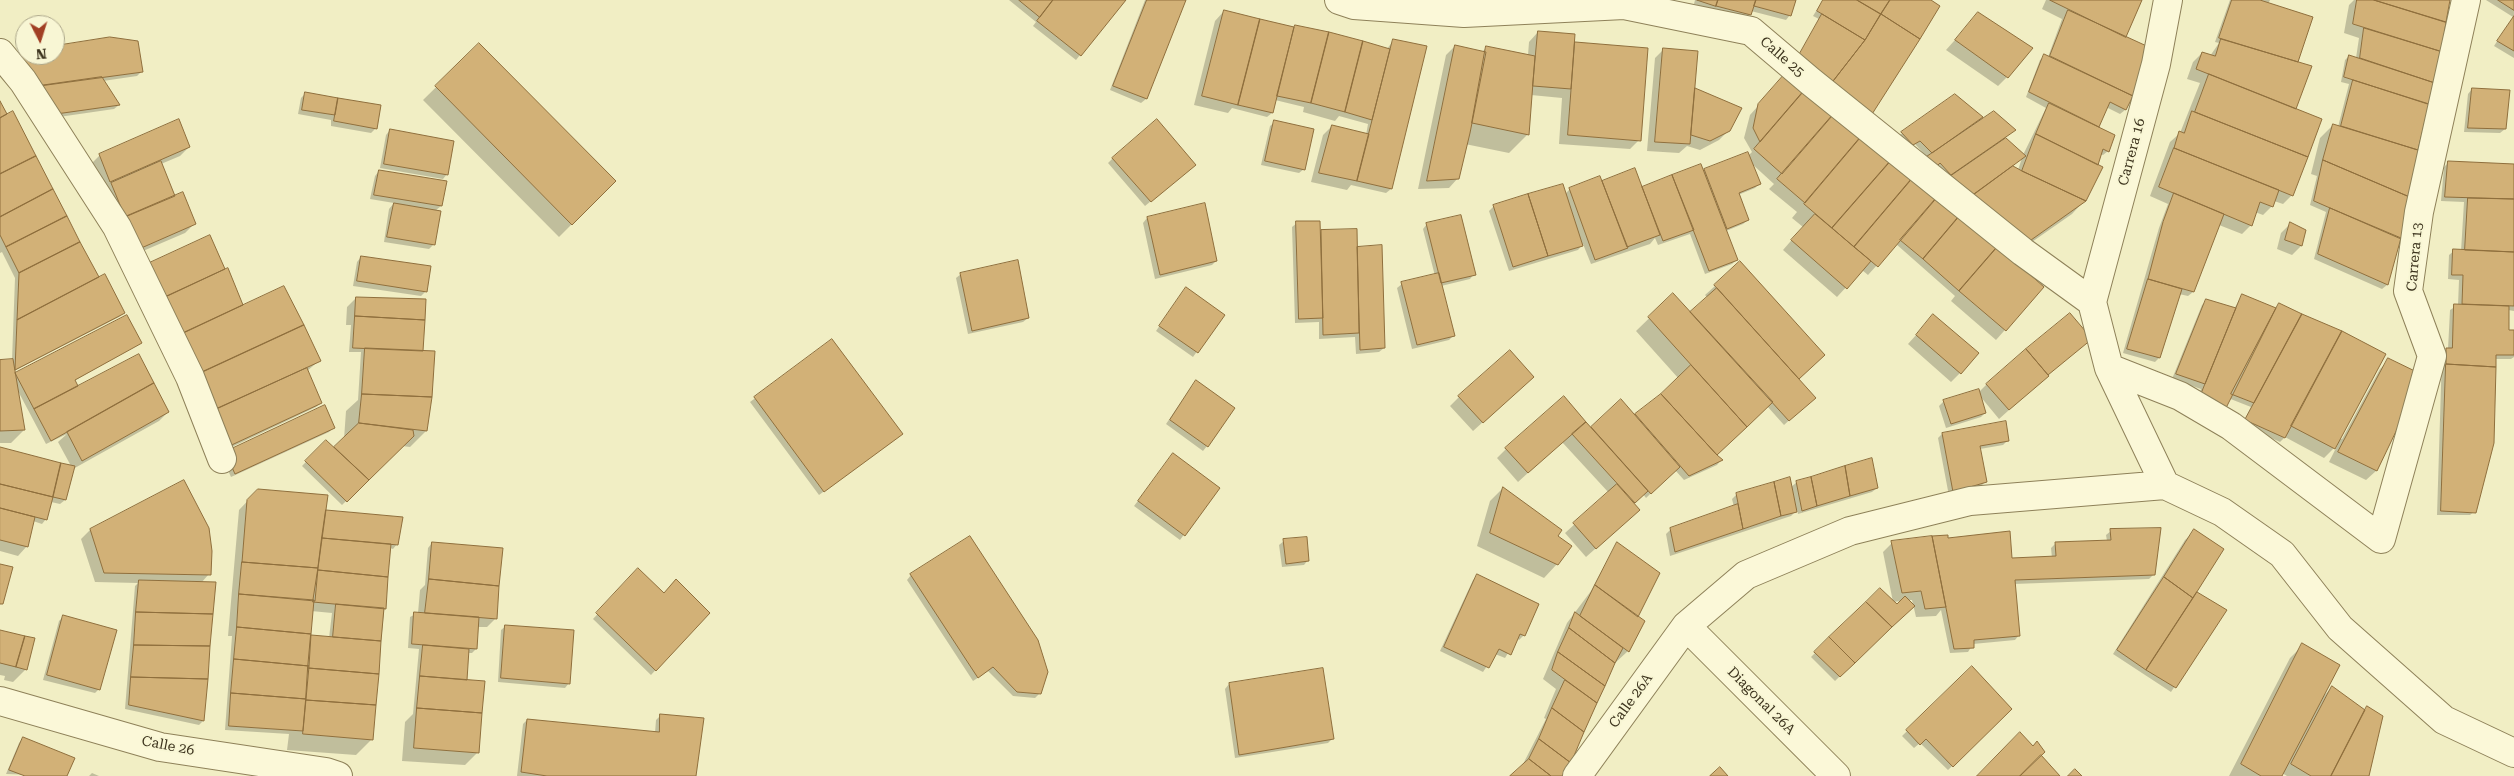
<!DOCTYPE html>
<html>
<head>
<meta charset="utf-8">
<style>
	body { margin:0 }
	#map { position:relative; width:2514px; height:776px; overflow:hidden; background:#f1eec4; font-family:"Roboto Serif",serif }
	canvas { display:block }
	.north { position:absolute; left:15px; top:15px; width:50px; height:50px; box-sizing:border-box; background:#f8f6d4; border:1px solid #ada88b; border-radius:50%; rotate:175deg; font-size:14px; font-weight:700; line-height:20px; text-align:center; color:#3d341e }
	.north::after { content:''; display:block; margin:auto; width:18px; height:22px; background:#a13f24; clip-path:polygon(50% 0,100% 100%,50% 72%,0 100%) }
</style>
</head>
<body>
<div id="map">
<canvas width="2514" height="776"></canvas>
<div class="north">N</div>
</div>
<script>
const ctx = document.querySelector('canvas').getContext('2d');
ctx.lineJoin = 'round';
function fill(path, color) { ctx.fillStyle = color; ctx.fill(path, 'evenodd'); }
function trace(path, color, width, dash) { ctx.strokeStyle = color; ctx.lineWidth = width; ctx.lineCap = dash ? 'butt' : 'round'; ctx.setLineDash(dash || []); ctx.stroke(path); }
function label(font, color, halo, rows, align = 'center') {
  ctx.font = font + ' "Roboto Serif",serif'; ctx.lineWidth = 4; ctx.setLineDash([]); ctx.textBaseline = 'middle'; ctx.strokeStyle = halo; ctx.fillStyle = color; for (const [text, x, y, turn = 0] of rows) {
    ctx.save(); ctx.translate(x, y); ctx.rotate((+turn || 0) * Math.PI / 180); ctx.textAlign = isNaN(turn) ? turn : align; if (halo) ctx.strokeText(text, 0, 0); ctx.fillText(text, 0, 0); ctx.restore();
  }
}
fill(new Path2D(`
	M1009,0H1124L1076,60L1033,26L1036,22Z
	M1145,0L1184,1L1146,99L1141,103L1110,90Z
	M1695,0H1795L1790,15L1786,20L1751,11L1745,19L1694,4Z
	M1823,0H1929L1866,122L1893,158L1927,157L1915,144L1908,149L1897,137L1955,96L1983,119L2014,130L2005,138L2023,155L2046,108L2026,97L2040,60L2045,56L2048,57L2062,19L2042,9L2046,0H2140L2124,37L2149,49L2125,110L2120,114L2106,107L2098,128L2108,151L2103,155L2100,154L2085,200L2072,214L2009,258L2043,287L1996,340L1951,301L1955,296L1896,244L1868,275L1862,270L1837,297L1783,250L1803,227L1792,218L1797,212L1769,189L1774,184L1751,163L1759,184L1755,188L1738,195L1748,220L1743,224L1726,231L1737,259L1732,264L1705,274L1690,234L1658,245L1655,238L1650,244L1591,264L1583,244L1578,250L1509,271L1489,211L1494,206L1565,194L1569,190L1600,177L1602,183L1634,170L1641,188L1703,171L1747,154L1748,156L1752,152L1744,138L1750,115L1791,69L1819,19L1813,16ZM2022,158L2018,170L2011,166Z
	M2230,0H2270L2268,4L2297,63L2295,110L2320,119L2292,195L2283,204L2274,201L2272,206L2263,215L2255,212L2251,225L2242,234L2219,225L2193,292L2188,296L2179,294L2159,358L2155,362L2123,353L2159,228L2168,204L2150,196L2170,142L2180,133L2200,83L2187,79L2193,62L2202,53L2210,56L2219,43L2215,42Z
	M2354,0H2448L2442,37L2447,39L2416,151L2402,245L2398,243L2387,285L2382,289L2314,259L2326,212L2310,205L2317,176L2311,174L2320,138L2333,125L2338,127L2349,84L2341,82L2345,60L2349,56L2356,58L2359,38L2344,33L2349,5Z
	M2486,0H2514V58L2494,46L2513,17Z
	M1224,11L1387,49L1393,41L1426,47L1391,189L1386,193L1351,185L1347,190L1311,182L1323,135L1332,126L1366,135L1368,124L1339,116L1335,121L1303,112L1304,107L1275,100L1272,113L1267,117L1232,108L1228,113L1194,105L1215,21Z
	M1978,14L2007,77L1998,86L1946,50Z
	M1538,32L1574,43L1647,49L1639,140L1630,149L1559,144L1562,98L1531,95L1528,134L1509,153L1465,144L1458,178L1449,188L1418,189L1446,55L1455,46L1482,52L1487,47L1528,55L1529,42Z
	M479,45L615,181L559,237L423,100Z
	M55,48L142,71L137,76L103,81L119,105L114,109L45,119L5,59L25,53V55H55Z
	M1664,49L1693,89L1740,109L1729,130L1719,140L1700,150L1687,146L1679,153L1647,151L1655,58Z
	M2472,89L2505,129L2500,133L2464,132L2468,94Z
	M305,94L380,106L376,128L371,133L331,126V120L298,114L301,98Z
	M0,103L66,216L98,279L124,313L119,317L14,371V375L126,317L140,343L74,381L78,388L139,356L168,412L159,421L73,469L65,500L60,504L51,502L46,519L42,524L33,521L27,546L18,556L0,551V449L71,466L58,442L67,434L46,444L18,391L24,430L11,443H0V362L12,360L15,278L2,252L0,253Z
	M1275,122L1304,169L1299,173L1261,165L1270,126Z
	M390,130L447,174L443,179L380,168L386,135Z
	M189,147L180,156L161,164L175,197L194,224L185,233L129,257L91,164L100,155Z
	M1113,158L1190,169L1145,206L1108,163Z
	M2449,162L2514,165V311L2508,310V331H2514V357L2511,359H2495L2475,511L2470,515H2437L2442,354L2448,349L2450,310L2458,305L2459,280L2448,279L2449,255L2454,251H2461L2464,202L2441,201L2444,167Z
	M379,171L441,206L435,211L434,244L429,249L384,242L389,209L394,203L370,199L375,176Z
	M1204,205L1216,261L1212,265L1155,279L1143,223L1147,218Z
	M1297,223L1319,232L1355,230L1356,248L1384,348L1379,352L1356,354L1355,337L1319,339V322L1295,323L1292,227Z
	M1427,224L1474,274L1470,279L1441,286L1453,336L1449,340L1412,349L1397,288L1402,284L1435,276L1423,229Z
	M2290,224L2305,230L2301,246L2292,255L2277,249L2281,233Z
	M209,237L225,271L227,270L243,307L320,360L307,371L321,403L316,407L219,453L142,271Z
	M361,257L426,291L421,296L353,286L357,262Z
	M961,274L1028,318L1023,322L968,334L956,278Z
	M1715,286L1814,364L1797,379L1809,402L1784,425L1767,406L1716,455L1721,460L1717,465L1684,480L1675,470L1646,498L1643,494L1634,504L1629,519L1586,557L1565,533L1609,493L1562,442L1518,482L1497,458L1506,449L1591,429L1620,401L1635,416L1662,394L1679,379L1636,331L1673,295L1690,314L1708,298L1705,295Z
	M1182,293L1223,315L1193,357L1156,331Z
	M2242,295L2275,309L2279,305L2342,332L2339,438L2342,439L2380,369L2389,360L2421,375L2376,471L2366,480L2329,462L2338,444L2324,458L2285,437L2280,442L2242,425L2251,407L2228,398L2194,407L2201,389L2172,379L2202,305L2207,300L2234,309Z
	M356,298L422,352L426,431L410,447L402,446L342,505L302,466L326,441L334,448L344,439L346,411L358,400L361,352H349L351,325H346L347,307Z
	M1933,316L1960,373L1951,382L1908,344Z
	M832,341L897,438L819,495L750,402Z
	M2047,376L1999,419L1980,396L1985,413L1981,417L1946,428L1939,406L1944,401L1979,392L1987,384Z
	M1192,386L1207,446L1203,451L1166,424Z
	M1523,386L1473,431L1450,406L1459,397Z
	M334,427L329,432L231,477L222,457Z
	M1942,434L2008,440L2003,445L1980,449L1986,481L1981,486L1949,496L1938,438Z
	M1173,455L1218,488L1180,540L1134,506Z
	M183,481L209,574L201,583L203,721L199,725L125,709L135,586L138,583L95,582L81,539L90,530Z
	M1797,482L1877,488L1872,492L1798,514L1797,510L1791,516L1670,556L1666,534L1671,529L1734,507L1732,499L1737,494L1791,487Z
	M1503,488L1557,537V564L1544,578L1477,546L1490,501Z
	M258,490L325,512L401,518L397,544L393,549L390,548L372,739L356,755L287,750L289,734L225,730L232,636H228L239,510ZM311,611L332,613L329,638L312,636L309,638Z
	M2111,531L2154,574L2149,579L2014,584L2019,635L2015,640L1973,644L1968,652L1950,653L1941,610L1936,616L1916,617L1912,600H1908L1878,639L1835,681L1811,657L1830,638L1897,606L1902,601L1893,602L1883,552L1892,543L1947,539L2011,559L2052,558L2051,548L2056,543L2107,541L2106,535Z
	M2195,531V593L2225,611L2171,692L2113,654L2185,540Z
	M1284,541L1308,560L1304,565L1282,567L1279,545Z
	M432,543L496,618L487,627H477L476,649L472,653H467L465,681L478,752L465,765L402,761L405,722L413,714L419,649L408,648L410,617L418,613L420,590L425,585L428,548Z
	M1617,543L1637,616L1628,651L1615,663L1564,776H1512L1521,768L1546,719L1544,718L1556,689L1543,679L1567,623L1591,591Z
	M638,570L663,595L708,613L651,675L593,619Z
	M911,575L1040,693L1035,698L1013,696L988,671L973,681L907,580Z
	M1478,575L1524,635L1519,640L1517,638L1505,658L1495,654L1483,672L1440,651L1473,580Z
	M63,617L99,689L95,693L43,680L59,621Z
	M506,626L569,683L565,688L498,682L501,630Z
	M0,631L26,669L13,682L4,680L5,676L0,675Z
	M2303,645L2322,698L2332,687L2368,776H2287L2282,773L2281,776H2229L2290,658Z
	M1972,668L2011,709L1948,770L1920,743L1914,748L1902,736Z
	M1229,684L1332,739L1328,743L1235,758L1225,689Z
	M661,715L695,776H517L523,724L527,720L655,733L656,720Z
	M23,738L66,776L6,774L19,743Z
	M92,773L99,776H89Z`), '#0003');
const building = new Path2D(`
	M1019,0H1053L1040,17Z
	M1053,0H1126L1081,56L1037,21Z
	M1147,0H1186L1147,99L1113,86Z
	M1697,0H1718L1716,6Z
	M1718,0H1756L1751,15L1716,6Z
	M1756,0H1796L1791,16L1754,6Z
	M1823,0H1857L1881,14L1865,40L1817,11Z
	M1857,0H1890L1881,14Z
	M1890,0H1931L1940,6L1920,39L1881,14Z
	M2050,0H2142L2126,37Z
	M2232,0H2260L2313,17L2298,62L2219,38Z
	M2357,0H2374L2446,22L2444,36L2449,38L2446,53L2353,24Z
	M2374,0H2450L2446,22Z
	M2498,0H2514V10Z
	M1224,10L1260,19L1238,105L1202,96Z
	M2068,10L2151,48L2133,96L2050,56Z
	M1978,12L2033,48L2008,78L1955,40Z
	M1822,14L1865,40L1830,85L1794,64Z
	M1881,14L1920,39L1867,122L1830,85L1865,40Z
	M2514,16V51L2497,41Z
	M1260,19L1294,27L1273,113L1238,105Z
	M1295,25L1329,32L1311,103L1277,96Z
	M2364,28L2446,53L2441,85L2360,58Z
	M1538,31L1575,34L1571,89L1533,86Z
	M1329,32L1363,41L1345,112L1311,103Z
	M110,37L138,41L143,72L32,87L9,54L25,51V55H55V46Z
	M1393,39L1427,46L1392,189L1357,181Z
	M2221,39L2312,66L2296,109L2196,69L2202,52L2215,56Z
	M1363,41L1390,49L1372,120L1345,112Z
	M1575,42L1648,48L1641,141L1568,135Z
	M479,43L616,181L572,225L435,86Z
	M1455,45L1486,52L1470,133L1459,179L1427,181Z
	M1486,46L1535,56L1529,135L1472,123Z
	M1663,48L1698,51L1690,144L1655,142Z
	M2044,54L2133,96L2126,110L2110,102L2099,127L2029,92Z
	M2349,55L2441,85L2437,107L2344,77Z
	M1790,68L1809,85L1760,142L1753,128L1758,104Z
	M2209,74L2322,119L2308,157L2195,112Z
	M102,77L120,105L49,115L32,87Z
	M2353,80L2429,104L2418,150L2341,126Z
	M1809,85L1838,109L1782,174L1754,149Z
	M1695,88L1742,108L1730,131L1710,141L1691,135Z
	M2472,88L2510,90L2506,129L2468,128Z
	M305,92L338,98L335,115L302,110Z
	M1955,94L1983,117L1932,153L1920,141L1913,145L1901,132Z
	M338,98L381,105L377,129L334,121Z
	M0,101L7,114L0,118Z
	M2049,103L2115,135L2109,152L2103,149L2098,165L2036,134Z
	M1838,109L1865,132L1805,203L1777,179Z
	M13,111L36,156L0,174V118Z
	M1994,111L2016,130L1951,175L1940,163L1935,168L1925,158Z
	M2192,111L2308,157L2293,196L2174,148L2179,131L2184,133Z
	M179,119L190,147L110,182L99,154Z
	M1157,119L1196,165L1151,202L1112,158Z
	M1274,120L1314,129L1305,170L1265,161Z
	M2333,124L2431,154L2419,201L2323,160Z
	M1332,125L1369,134L1357,181L1319,173Z
	M390,129L454,141L448,175L384,164Z
	M1865,132L1894,157L1832,228L1804,204Z
	M2036,134L2103,167L2086,201L2022,171Z
	M2006,138L2026,156L1969,198L1948,178Z
	M2174,148L2279,190L2273,207L2260,202L2252,226L2159,187Z
	M1748,152L1761,184L1739,193L1749,220L1727,229L1704,169Z
	M36,156L53,189L0,217V174Z
	M1894,157L1915,175L1854,247L1832,228Z
	M2323,160L2419,201L2408,242L2314,201Z
	M161,161L175,196L125,217L111,183Z
	M2448,161L2514,164V199L2445,197Z
	M1701,164L1738,260L1709,271L1672,175Z
	M2013,166L2022,171L2086,201L2024,245L1969,198Z
	M1635,168L1660,235L1627,247L1602,181Z
	M379,170L447,181L442,206L374,195Z
	M1672,175L1694,230L1663,241L1642,187Z
	M1915,175L1939,195L1878,267L1854,247Z
	M1600,176L1628,248L1595,260L1569,188Z
	M1563,184L1583,246L1548,256L1528,194Z
	M53,189L67,216L6,247L0,235V217Z
	M183,192L196,224L139,249L125,217Z
	M2174,193L2224,214L2194,292L2148,279L2163,222Z
	M1528,194L1548,256L1513,267L1493,205Z
	M1939,195L1961,214L1923,259L1900,240Z
	M2468,198L2514,199V252L2465,250Z
	M394,203L441,211L435,245L387,237Z
	M1205,203L1217,261L1160,275L1147,217Z
	M2330,208L2401,238L2388,285L2318,254Z
	M1815,214L1871,261L1847,289L1791,240Z
	M1961,214L1998,246L1959,291L1923,259Z
	M1461,215L1476,275L1441,283L1426,223Z
	M67,216L80,242L19,273L6,247Z
	M1296,221H1320L1323,318L1299,319Z
	M2290,222L2306,230L2302,246L2285,240Z
	M1357,229L1359,333L1323,335L1321,230Z
	M210,235L225,269L161,299L145,265Z
	M80,242L99,277L17,320L19,273Z
	M1382,245L1385,348L1360,350L1357,247Z
	M1998,246L2044,287L2006,331L1959,291Z
	M2453,249L2514,252V306L2462,304L2463,275H2452Z
	M361,256L431,266L427,292L357,281Z
	M1018,260L1029,318L972,331L960,273Z
	M1740,261L1825,355L1799,379L1714,285Z
	M228,268L243,305L177,336L161,299Z
	M1439,273L1455,336L1417,345L1401,282Z
	M105,274L125,313L15,370L17,320Z
	M2148,279L2182,289L2160,358L2127,349Z
	M284,286L304,325L196,375L177,336Z
	M1186,287L1225,315L1198,353L1159,326Z
	M1717,288L1816,398L1789,421L1690,312Z
	M1673,293L1773,402L1747,427L1648,317Z
	M2242,294L2276,308L2224,412L2198,402Z
	M356,297L426,299L425,320L355,316Z
	M2206,299L2236,308L2205,384L2176,374Z
	M2279,303L2302,314L2254,403L2231,394Z
	M2454,304L2509,306V330H2514V355H2496V367L2446,364V348H2452Z
	M2070,313L2092,339L2048,375L2026,349Z
	M1933,314L1979,353L1961,374L1916,335Z
	M2302,314L2342,331L2285,438L2245,420Z
	M127,315L142,343L75,380L78,386L34,409L15,373Z
	M355,316L425,320L423,351L353,348Z
	M304,325L321,361L212,411L196,375Z
	M2342,331L2386,354L2335,449L2291,426Z
	M832,339L903,434L824,492L754,397Z
	M365,348L435,351L432,397L362,394Z
	M2026,349L2049,376L2009,410L1986,384Z
	M1510,350L1534,377L1483,423L1458,396Z
	M139,354L154,383L51,441L34,409Z
	M2388,358L2423,375L2377,471L2338,452Z
	M13,359L25,430L0,431V360Z
	M2446,364L2496,367L2494,443L2476,513L2441,511Z
	M1691,365L1747,427L1717,455L1661,394Z
	M307,368L322,403L223,449L212,411Z
	M1196,380L1235,408L1208,447L1170,420Z
	M154,383L169,412L82,461L67,432Z
	M1979,389L1986,413L1951,424L1943,400Z
	M362,394L432,397L427,431L359,423Z
	M1661,394L1717,455L1723,460L1689,476L1635,414Z
	M1564,396L1586,422L1528,473L1505,448Z
	M1621,399L1680,467L1651,494L1591,427Z
	M325,405L335,428L235,474L225,452Z
	M2006,421L2009,441L1980,446L1987,482L1953,492L1942,433Z
	M1586,422L1648,491L1635,503L1572,434Z
	M359,423L413,430L414,436L369,480L334,447Z
	M326,440L369,480L347,502L305,461Z
	M0,447L61,463L53,497L0,484Z
	M1173,453L1220,488L1185,536L1138,501Z
	M1872,458L1878,488L1850,496L1845,466Z
	M61,463L75,466L66,500L53,497Z
	M1845,466L1850,496L1817,506L1811,477Z
	M1790,477L1797,512L1781,516L1774,482Z
	M1811,477L1817,506L1802,511L1796,481Z
	M184,480L209,528L212,551L211,575L104,573L90,529Z
	M1774,482L1781,516L1743,529L1736,493Z
	M0,484L53,497L47,520L0,508Z
	M1617,484L1640,510L1596,549L1573,523Z
	M1503,487L1562,530L1558,536L1572,546L1558,565L1490,533Z
	M258,489L328,495L318,568L242,562L247,500Z
	M1738,504L1743,529L1675,552L1670,528Z
	M0,508L35,517L28,547L0,540Z
	M326,510L403,517L398,545L322,538Z
	M2161,528L2155,575L2015,580L2020,636L1974,640V648L1954,649L1932,536L1948,535V538L2010,531L2012,558L2056,556L2055,542L2111,540L2110,529Z
	M2194,529L2224,549L2193,598L2164,577Z
	M970,536L1038,640L1048,672L1041,694L1017,692L993,667L978,678L910,574Z
	M1932,536L1946,607L1925,609L1921,591L1902,593L1891,541Z
	M1307,537L1309,561L1286,564L1283,539Z
	M322,538L391,544L388,577L318,570Z
	M432,542L503,548L499,586L429,579Z
	M1617,542L1660,573L1638,617L1595,585Z
	M242,562L318,568L315,601L239,594Z
	M0,564L13,567L3,604H0Z
	M638,568L664,593L676,579L710,613L656,671L596,613Z
	M318,570L388,577L386,609L313,602Z
	M1477,574L1539,604L1525,636L1520,634L1511,655L1499,649L1489,668L1444,647Z
	M2164,577L2193,598L2146,670L2117,650Z
	M429,579L499,586L497,619L425,613Z
	M139,580L216,582L213,614L136,612Z
	M1595,585L1645,621L1629,652L1580,616Z
	M1880,588L1897,604L1905,596L1915,606L1892,627L1866,602Z
	M2197,592L2227,610L2176,688L2146,670Z
	M239,594L314,600L311,634L237,627Z
	M1866,602L1892,627L1855,663L1829,637Z
	M336,604L384,608L381,641L333,637Z
	M136,612L213,614L210,646L134,645Z
	M414,612L479,617L477,649L412,644Z
	M1575,612L1623,648L1615,663L1569,628Z
	M63,615L117,630L100,690L47,675Z
	M505,625L574,630L570,684L501,678Z
	M237,627L311,634L309,666L234,659Z
	M1569,628L1615,663L1605,686L1558,652Z
	M0,630L25,636L16,667L0,663Z
	M311,635L381,641L379,674L308,668Z
	M25,636L35,638L27,670L16,667Z
	M1829,637L1855,663L1840,677L1814,652Z
	M2302,643L2340,665L2282,776H2261L2241,764Z
	M134,645L210,646L208,679L131,677Z
	M423,645L469,649L467,680L420,676Z
	M1558,652L1605,686L1597,703L1552,670Z
	M234,659L309,666L306,699L231,693Z
	M1972,666L2012,709L1953,767L1926,739L1920,745L1906,730Z
	M308,668L379,674L376,705L306,700Z
	M1323,668L1334,739L1239,755L1229,683Z
	M420,676L485,681L482,713L417,708Z
	M131,677L208,679L204,721L129,705Z
	M1565,680L1597,703L1584,732L1552,708Z
	M2332,686L2365,710L2331,776H2311L2291,764Z
	M231,693L306,699L303,731L229,726Z
	M306,700L376,705L373,740L303,734Z
	M2367,706L2383,716L2369,776H2331Z
	M417,708L482,713L479,753L414,748Z
	M1552,708L1584,732L1571,763L1539,739Z
	M660,714L704,718L696,776H547L521,772L527,719L659,732Z
	M2020,732L2033,746L2037,741L2045,752L2020,776H1977Z
	M23,737L75,758L67,776H25L9,770Z
	M1539,739L1571,763L1565,776H1551L1529,759Z
	M2041,755L2060,776H2020Z
	M1529,759L1551,776H1510Z
	M1720,767L1728,776H1710Z
	M2075,769L2082,776H2068Z`);
fill(building, '#d2b177');
trace(building, '#8f6f3d', 1);
const minor = new Path2D(`
	M1339,0L1354,5L1464,13L1624,5L1751,31L1810,81L2023,252L2092,302
	M2168,0L2156,64L2092,302L2109,368L2180,396L2231,426L2381,539L2432,356L2408,291L2419,212L2466,0
	M0,53L23,81L117,227L190,377L222,459
	M2109,368L2165,485
	M1686,626L1836,776
	M0,701L160,747L326,772L338,776
	M1577,776L1686,626L1746,575L1850,531L1970,501L2165,485L2222,512L2282,554L2340,628L2444,720L2514,753`);
trace(minor, '#8e8159', 30);
trace(minor, '#fbf8d8', 28);
label('14px', '#3d341e', '#f8f6d4', [
	["Calle 25",1782,57,41],
	["Carrera 16",2132,152,-75],
	["Carrera 13",2415,257,-85],
	["Calle 26A",1631,701,-54],
	["Diagonal 26A",1761,701,45],
	["Calle 26",168,746,11]
]);
</script>
</body>
</html>
